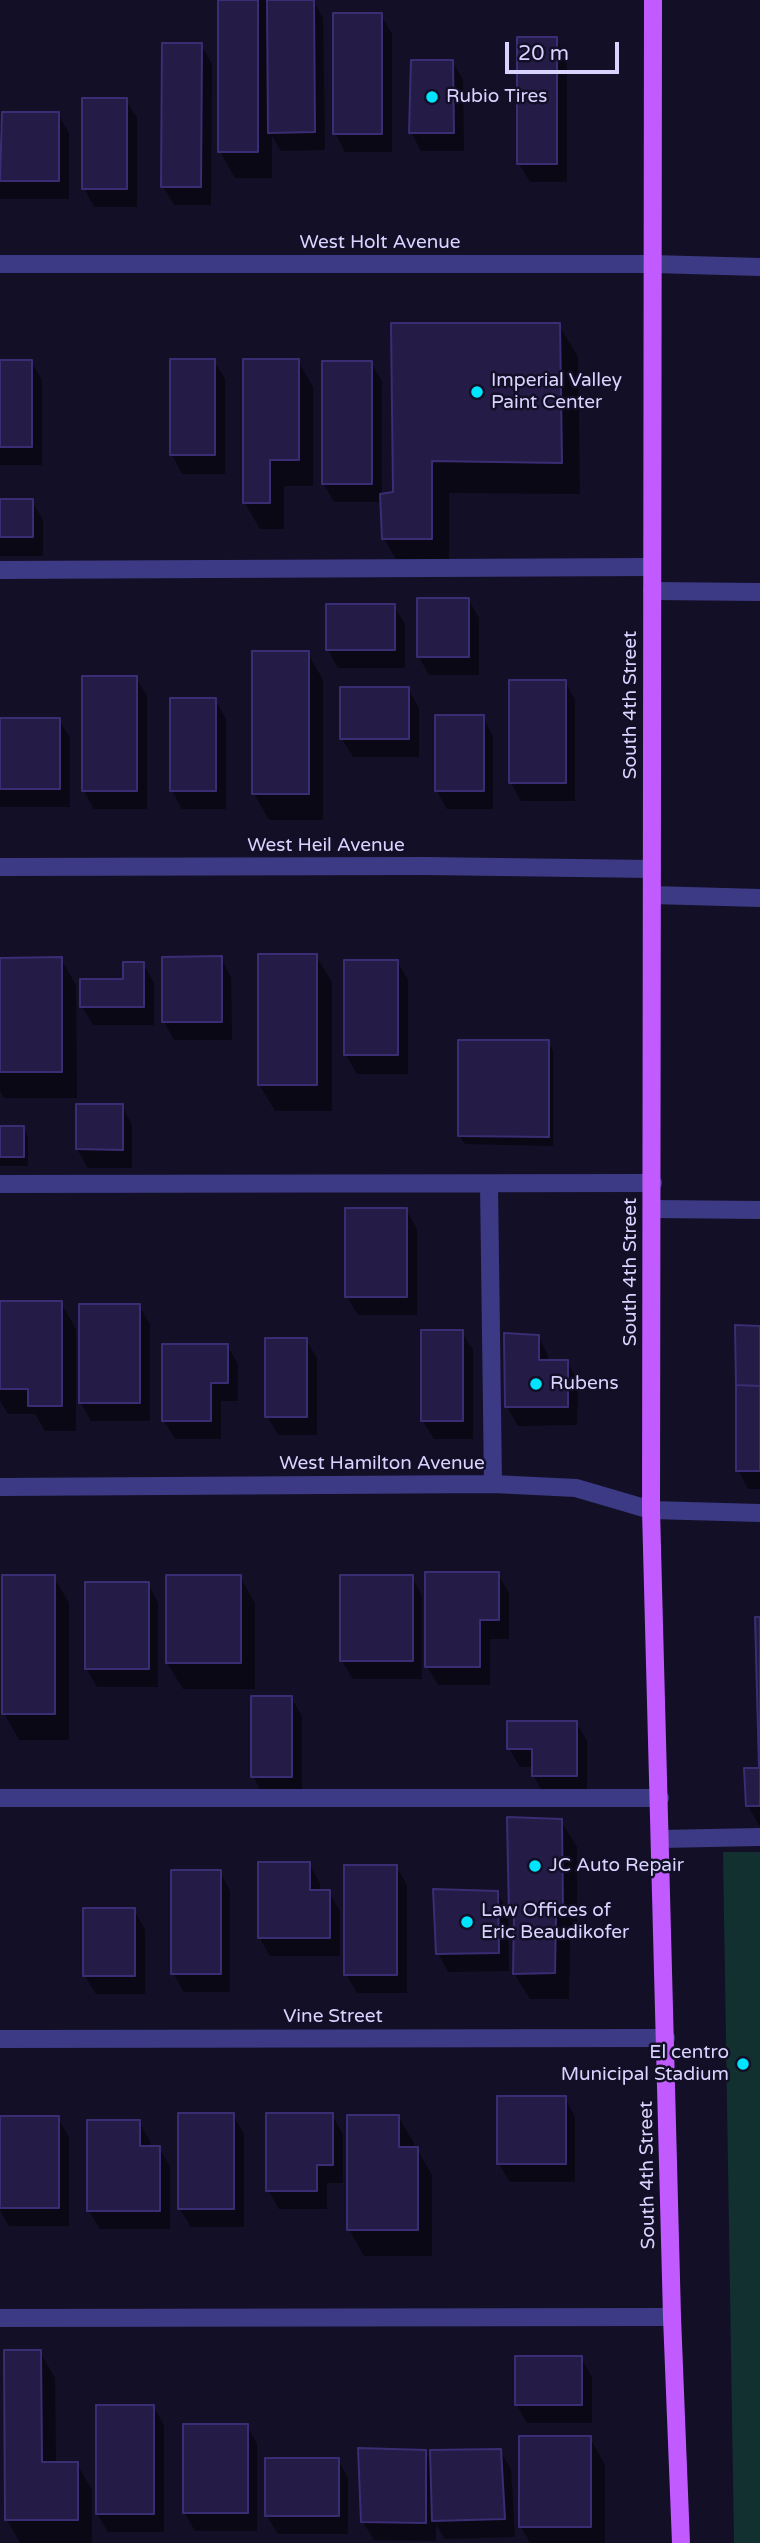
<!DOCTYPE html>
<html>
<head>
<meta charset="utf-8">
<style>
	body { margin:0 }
	#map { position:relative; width:760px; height:2543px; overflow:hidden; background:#130f26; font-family:"Varela Round",sans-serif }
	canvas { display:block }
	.scale { position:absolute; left:505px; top:42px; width:114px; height:32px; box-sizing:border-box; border:4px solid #d9d4ff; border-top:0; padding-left:9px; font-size:21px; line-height:24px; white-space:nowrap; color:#d9d4ff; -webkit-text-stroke:5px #130f26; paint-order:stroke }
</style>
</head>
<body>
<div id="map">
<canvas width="760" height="2543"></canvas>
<div class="scale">20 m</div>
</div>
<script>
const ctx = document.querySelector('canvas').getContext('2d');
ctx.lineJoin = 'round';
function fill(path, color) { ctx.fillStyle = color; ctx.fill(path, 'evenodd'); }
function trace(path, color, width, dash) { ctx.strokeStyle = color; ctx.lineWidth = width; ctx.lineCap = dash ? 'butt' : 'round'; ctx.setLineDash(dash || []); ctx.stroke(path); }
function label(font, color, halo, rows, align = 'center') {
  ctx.font = font + ' "Varela Round",sans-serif'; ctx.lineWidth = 5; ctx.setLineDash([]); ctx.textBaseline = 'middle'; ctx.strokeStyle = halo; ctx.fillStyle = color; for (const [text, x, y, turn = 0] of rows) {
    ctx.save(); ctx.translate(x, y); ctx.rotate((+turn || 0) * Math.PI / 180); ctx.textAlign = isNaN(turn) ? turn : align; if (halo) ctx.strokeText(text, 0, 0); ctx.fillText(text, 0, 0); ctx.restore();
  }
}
fill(new Path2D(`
	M723,1852H760V2543H734Z`), '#12302f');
fill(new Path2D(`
	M220,0H265L268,6V0H313L323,18L325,150L281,151L272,136V178H235L220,151Z
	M381,15L392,34V152H345L335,133Z
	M556,39L567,57V182H530L519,164Z
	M201,45L212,64L211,205H174L163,186Z
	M452,61L463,80L464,151H421L411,132Z
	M126,100L137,118V207H94L84,188Z
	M58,114L69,133V199H0V128Z
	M559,325L578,357L580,494L449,493V570H402L384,538L382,502H334L323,483L371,363L382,381V495L395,494Z
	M0,361H31L42,380V465H0Z
	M214,361L225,379V474H182L172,455Z
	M298,361L313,387V486H284V529H260L245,503Z
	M0,501H32L43,520V556H0Z
	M468,599L479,618V675H429L419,657Z
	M394,606L405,624V668H338L328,650Z
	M308,653L323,680V820H269L254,794Z
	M136,678L147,696V809H94L84,791Z
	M565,681L575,700V801H521L511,783Z
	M408,689L419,708V757H353L342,739Z
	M215,700L226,719V809H182L172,791Z
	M483,717L493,736V809H447L437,791Z
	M0,720H59L70,738V807H0Z
	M316,956L332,982V1111H275L259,1084Z
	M221,958L231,977L232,1040H174L164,1022Z
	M0,959H61L76,985L77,1098H4L0,1091Z
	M397,961L408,980V1074H357L346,1055Z
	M143,964L154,983V1025H93L82,1007L124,981Z
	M548,1042L553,1051V1146L465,1144L459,1135Z
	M122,1106L132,1125V1168H88L77,1149Z
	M0,1128H23L28,1137V1166H0Z
	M406,1210L417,1229V1315H358L347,1297Z
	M0,1303H61L76,1329V1431H45L35,1414H8L0,1401Z
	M139,1306L150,1324V1421H91L81,1403Z
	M760,1328V1489H748L738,1470Z
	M462,1332L473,1350V1439H434L423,1421Z
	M538,1336L548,1355V1362H567L578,1381L577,1425L518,1426L507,1407Z
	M306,1340L317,1358V1435H278L267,1416Z
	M227,1345L238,1364V1401H221V1439H175L164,1421Z
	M498,1574L509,1593V1639H490V1685H438L427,1666Z
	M54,1577L69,1603V1740H19L4,1713Z
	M240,1577L255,1603V1689H183L167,1663Z
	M412,1577L422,1596V1679H353L342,1661Z
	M148,1584L158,1603V1687H97L86,1668Z
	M291,1697L302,1716V1795H263L253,1776Z
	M576,1722L587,1741V1794H544L533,1775V1767H520L509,1748Z
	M760,1769V1827L748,1806Z
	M561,1821L577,1847V1939L570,1940L569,1999H530L514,1973L516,1922L511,1914Z
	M309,1864L320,1883V1892H329L340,1911V1956H270L259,1937Z
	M396,1866L407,1885V1993H357L346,1974Z
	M220,1872L230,1891V1992H184L173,1973Z
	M497,1893L508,1911L509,1971L448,1972L438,1953Z
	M134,1910L145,1929V1994H96L85,1976Z
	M565,2098L575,2117V2182H510L499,2164Z
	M233,2115L244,2134V2227H191L180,2209Z
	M332,2115L343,2134V2183H327V2209H279L268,2190Z
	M398,2116L414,2143V2149H417L432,2175V2256H364L349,2230Z
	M0,2118H58L69,2137V2226H9L0,2210Z
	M139,2122L150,2141V2148H159L170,2166V2229H100L89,2211Z
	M40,2352L55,2378L56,2464H77L92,2490V2543H20L7,2520Z
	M581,2358L592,2377V2423H527L516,2404Z
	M153,2406L164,2425V2532H108L97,2514Z
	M247,2426L257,2444V2531H195L184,2512Z
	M590,2438L605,2465V2543H530L521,2527Z
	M425,2451L432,2464L500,2451L511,2469L515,2537L445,2539L436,2524V2541L374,2540L363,2522Z
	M338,2460L348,2478V2534H278L267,2516Z`), '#0007');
const building = new Path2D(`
	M218,0H258V152H218Z
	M267,0H314L315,132L268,133Z
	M333,13H382V134H333Z
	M517,37H557V164H517Z
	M162,43H202L201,187H161Z
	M411,60H453L454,133H409Z
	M82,98H127V189H82Z
	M2,112H59V181H0Z
	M391,323H560L562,463L432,461V539H382L380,494L393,492Z
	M170,359H215V455H170Z
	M243,359H299V460H270V503H243Z
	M0,360H32V447H0Z
	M322,361H372V484H322Z
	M0,499H33V537H0Z
	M417,598H469V657H417Z
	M326,604H395V650H326Z
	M252,651H309V794H252Z
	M82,676H137V791H82Z
	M509,680H566V783H509Z
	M340,687H409V739H340Z
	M170,698H216V791H170Z
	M435,715H484V791H435Z
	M0,718H60V789H0Z
	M258,954H317V1085H258Z
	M222,956V1022H162V957Z
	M62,957V1072H0V958Z
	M344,960H398V1055H344Z
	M123,962H144V1007H80V979H123Z
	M458,1040H549V1137L458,1136Z
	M76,1104H123V1150L76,1149Z
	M0,1126H24V1157H0Z
	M345,1208H407V1297H345Z
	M0,1301H62V1406H28V1389H0Z
	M79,1304H140V1403H79Z
	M735,1325L760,1326V1386L736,1385Z
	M421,1330H463V1421H421Z
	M504,1333L539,1335V1360H568V1407H505Z
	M265,1338H307V1417H265Z
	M162,1344H228V1383H211V1421H162Z
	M736,1385L760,1386V1471H736Z
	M425,1572H499V1620H480V1667H425Z
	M2,1575H55V1714H2Z
	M166,1575H241V1663H166Z
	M340,1575H413V1661H340Z
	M85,1582H149V1669H85Z
	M755,1617H760V1806H746L744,1768H759Z
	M251,1696H292V1777H251Z
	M507,1721H577V1776H532V1749H507Z
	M507,1817L562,1819L563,1914H556L555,1973L513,1974L514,1915L509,1914Z
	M258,1862H310V1890H330V1938H258Z
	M344,1865H397V1975H344Z
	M171,1870H221V1974H171Z
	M433,1889L498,1891L499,1953L436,1954Z
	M83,1908H135V1976H83Z
	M497,2096H566V2164H497Z
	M178,2113H234V2209H178Z
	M266,2113H333V2165H317V2191H266Z
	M347,2115H399V2147H418V2230H347Z
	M0,2116H59V2208H0Z
	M87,2120H140V2146H160V2211H87Z
	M4,2350H41L42,2462H78V2520H5Z
	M515,2356H582V2405H515Z
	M96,2405H154V2514H96Z
	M183,2424H248V2513H183Z
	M519,2436H591V2527H519Z
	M358,2448L426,2450V2523L361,2522Z
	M501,2449L505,2519L432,2521L430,2450Z
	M265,2458H339V2516H265Z`);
fill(building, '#241b47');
trace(building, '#3b2d73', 2);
trace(new Path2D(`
	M0,264H653L760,267
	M0,570L652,567
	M652,591L760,592
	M0,867L425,866L652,869
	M652,895L760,898
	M0,1184L653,1183
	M489,1184L493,1484
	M653,1209L760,1210
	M0,1487L493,1484L576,1488L651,1510L760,1513
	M0,1798H660
	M661,1839L760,1837
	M0,2039L666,2038
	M0,2318L672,2317`), '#3d3a85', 18);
trace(new Path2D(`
	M653,0L651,1510L672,2317L681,2543`), '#c25bff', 18);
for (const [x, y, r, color] of [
	[432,97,7,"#00e5ff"],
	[477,392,7,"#00e5ff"],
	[536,1384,7,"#00e5ff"],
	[535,1866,7,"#00e5ff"],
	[467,1922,7,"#00e5ff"],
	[743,2064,7,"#00e5ff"]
]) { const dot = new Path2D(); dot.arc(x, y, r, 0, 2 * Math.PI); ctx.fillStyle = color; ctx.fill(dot); trace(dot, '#130f26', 2.5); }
label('19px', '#d9d4ff', '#130f26', [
	["Rubio Tires",446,97],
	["Imperial Valley",491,381],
	["Paint Center",491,403],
	["Rubens",550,1384],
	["JC Auto Repair",549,1866],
	["Law Offices of",481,1911],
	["Eric Beaudikofer",481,1933],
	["El centro",729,2053,"right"],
	["Municipal Stadium",729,2075,"right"]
], 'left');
label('19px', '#d9d4ff', '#130f26', [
	["West Holt Avenue",380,243],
	["South 4th Street",631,705,-90],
	["West Heil Avenue",326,846],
	["South 4th Street",631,1272,-90],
	["West Hamilton Avenue",382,1464],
	["Vine Street",333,2017],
	["South 4th Street",648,2175,-91]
]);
</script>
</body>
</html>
